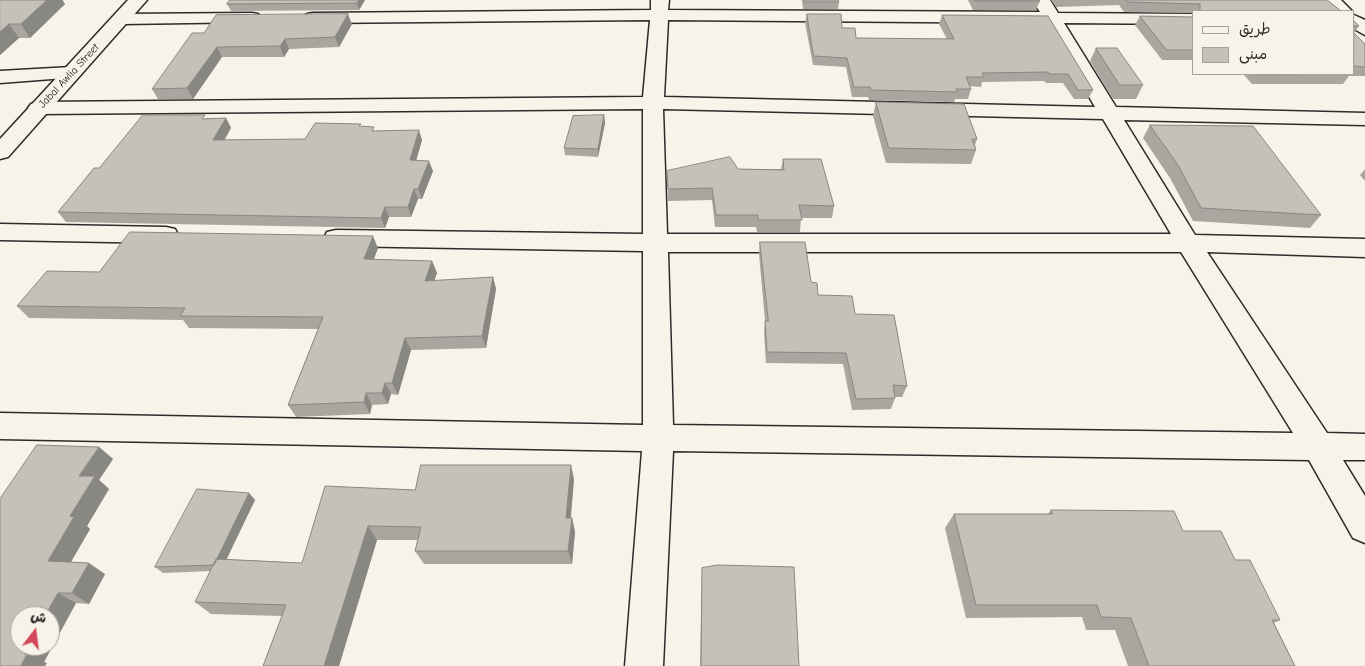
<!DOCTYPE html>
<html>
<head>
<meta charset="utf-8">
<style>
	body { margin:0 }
	#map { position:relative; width:1365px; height:666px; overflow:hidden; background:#f7f3e8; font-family:"Comic Neue","Playpen Sans Arabic",sans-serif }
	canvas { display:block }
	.legend { position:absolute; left:1192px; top:10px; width:162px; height:65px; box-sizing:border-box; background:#f7f3e8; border:1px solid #a5a39c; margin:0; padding:6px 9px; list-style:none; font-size:15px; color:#2b2b2b }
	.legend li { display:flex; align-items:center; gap:10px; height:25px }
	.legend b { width:25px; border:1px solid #a5a39c }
	.north { position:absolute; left:10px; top:606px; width:50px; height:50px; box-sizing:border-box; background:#f7f3e8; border:1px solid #a5a39c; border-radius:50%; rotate:15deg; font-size:14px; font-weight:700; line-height:20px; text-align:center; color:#2b2b2b }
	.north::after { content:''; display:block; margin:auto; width:18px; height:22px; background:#d1495b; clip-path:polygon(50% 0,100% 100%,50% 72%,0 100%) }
</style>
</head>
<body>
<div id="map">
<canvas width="1365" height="666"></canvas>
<ul class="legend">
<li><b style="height:6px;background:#f7f3e8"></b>طريق</li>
<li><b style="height:14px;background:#c4c1b9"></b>مبنى</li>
</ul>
<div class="north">ش</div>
</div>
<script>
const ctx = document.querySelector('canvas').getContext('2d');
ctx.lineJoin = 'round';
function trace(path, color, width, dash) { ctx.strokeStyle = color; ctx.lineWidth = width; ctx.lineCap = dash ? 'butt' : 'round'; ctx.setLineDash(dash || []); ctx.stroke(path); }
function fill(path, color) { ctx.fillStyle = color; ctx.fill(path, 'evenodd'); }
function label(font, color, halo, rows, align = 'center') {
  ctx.font = font + ' "Comic Neue",sans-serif'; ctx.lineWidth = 4.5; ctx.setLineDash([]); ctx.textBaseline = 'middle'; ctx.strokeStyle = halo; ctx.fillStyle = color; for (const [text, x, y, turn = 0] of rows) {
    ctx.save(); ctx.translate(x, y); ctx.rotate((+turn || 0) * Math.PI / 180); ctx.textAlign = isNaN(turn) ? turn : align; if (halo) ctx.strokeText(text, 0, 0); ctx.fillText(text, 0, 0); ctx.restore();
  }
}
const street = new Path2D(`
	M651,0H669L668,10L1040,12L1034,3L1036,0H1050L1058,13L1194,14V24L1064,23L1116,107L1365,113V125L1124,120L1195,235L1365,239V257L1207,252L1327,433L1365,434V460H1343L1365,496V543L1353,538L1309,460L673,451L663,666H625L642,451L0,439V413L643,425V251L336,246L327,244L324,238L327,232L336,230L643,234V109L38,114L31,112L28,108L31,104L38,102L643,97L650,20L313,23L307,22L304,18L307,14L313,13L651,10ZM668,20L1046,23L1095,107L664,97ZM663,109L1103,119L1171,234H667ZM668,252H1181L1293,433L673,425Z
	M1321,0H1341L1352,11H1333Z
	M252,13L258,14L261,18L258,22L121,24L115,23L112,19L115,15L121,14Z
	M1354,15L1365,20V35L1354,29Z
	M71,67L78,69L81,73L78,77L0,83V71Z
	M0,224L166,227L175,229L178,235L175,241L166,243L0,240Z`);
const highway = new Path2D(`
	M128,0H147L8,157L0,159V139Z`);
trace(street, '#2b2b2b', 3);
trace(highway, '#2b2b2b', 3);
fill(street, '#f7f3e8');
fill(highway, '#f7f3e8');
fill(new Path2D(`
	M0,0L63,1L65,4L30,38H19L0,55Z
	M230,0H365L359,10L231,11L227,4Z
	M802,0H838L839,2L838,9H803Z
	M968,0H1039L1040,1L1036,10H973Z
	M1051,0H1327L1341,11H1194V13L1124,12L1119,5L1056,7Z
	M807,14L842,28L856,38L947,39L939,24L942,15L1048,16L1093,90L1088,99H1074L1063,83H1046L1044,81L982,82L981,87L970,86L971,89L968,99H955L954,102L869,100L868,97H852L846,67L813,65L805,23Z
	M1140,16L1194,17V60H1162L1135,25Z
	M1354,21L1359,26L1354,33L1365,44V76H1349L1343,84H1252L1243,74H1354Z
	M352,24L339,47L289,49L284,57H222L193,99H158L152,89L204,33Z
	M1096,48L1143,85L1136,99H1113L1090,61Z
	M876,102L977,139L975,145L976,150L971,164L886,163L873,116Z
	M604,115L605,123L598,157L565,155L564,148Z
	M206,118H226L231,128L224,140L305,139L362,127L375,131L422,140L416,161L433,171L422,199H418L411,217H389L385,228L66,222L58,212L99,168Z
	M1150,125L1321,215L1310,228L1193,221L1170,178L1143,138Z
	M783,159L834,206L832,218H801L800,232H757L756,227H715L712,200L668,201L667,171L738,169H781Z
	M1365,169V181L1360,175Z
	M760,242L811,282L818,295L855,314L907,386L902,397H895V398L891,409L852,410L843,364L766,363L764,332L765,321L759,254Z
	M378,248L374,259L432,261L437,273L434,281L493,277L496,289L486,348L411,350L398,395L391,394L388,404L372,405L370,414L296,417L288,405L318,329L189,328L183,320L29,318L17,306L99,272Z
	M99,447L113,459L99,480L109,489L87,526L90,529L71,562L105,574L89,604L76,603L44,662L47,663L0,666Z
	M574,479L571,518H572L575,532L572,564H424L415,551L418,540H377L339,666H263L282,616L211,614L195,602L211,571L163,573L155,567L249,493L255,500L226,559L302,563L415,490Z
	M1051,510L1183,531L1235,560L1280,620L1274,623L1295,666H1128L1115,630H1086L1082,617L966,618L945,528L954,514H1048Z
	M702,568L799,666H700Z`), '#a9a69f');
fill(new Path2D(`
	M47,0H63V1L65,4L30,38L21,24Z
	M359,0H365L359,10L357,3Z
	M348,14L352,24L339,47L335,37Z
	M9,24L19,38L0,55V32Z
	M285,39L289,49L284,57L280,46Z
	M217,47L222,57L193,99L187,88Z
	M604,115L605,123L598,157V149Z
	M226,118L231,128L219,150L213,140Z
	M419,130L422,140L413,171L410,160Z
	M429,161L433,171L422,199L418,189Z
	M414,189L418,199L411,217L408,207Z
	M385,207L389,217L385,228L381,218Z
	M373,236L378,248L369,271L364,259Z
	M432,261L437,273L430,293L425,281Z
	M493,277L496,289L486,348L482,336Z
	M405,338L411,350L398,395L392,383Z
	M385,383L391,394L388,404L382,393Z
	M366,393L372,405L370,414L364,402Z
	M99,447L113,459L99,480L109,489L87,526L90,529L65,572L48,561L70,516L79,476Z
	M571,465L574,479L569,532L566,518Z
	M249,493L255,500L221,571L214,565Z
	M572,518L575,532L572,564L568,551Z
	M368,526L377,540L339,666H324Z
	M89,563L105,574L89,604L72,593Z
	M58,593L76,603L44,662L47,663L45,666H21L24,654L29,646H50V616H45Z`), '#898782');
const building = new Path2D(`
	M0,0H47L21,24H9L0,32Z
	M230,0H359L357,3L227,4Z
	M804,0H838L839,2H804Z
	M975,0H1039L1040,1H975Z
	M1126,0H1327L1341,11H1200V4L1128,2Z
	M348,14L335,37L285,39L280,46L217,47L187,88L152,89L192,33H204L216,15Z
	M807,14H841L842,28H855L856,38L954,39L942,15L1048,16L1093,90H1078L1068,74H1049L1048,72L982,73L984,77H966L971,89H956L957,92L871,90L870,87H854L847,58L814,56Z
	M1140,16L1194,17V50H1167Z
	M1354,21L1359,26H1354Z
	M1354,33L1365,44V67L1354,66Z
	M1096,48H1117L1143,85H1120Z
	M1257,74H1350L1258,75Z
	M876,102L964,104L977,139H972L976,150L889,148Z
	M143,115H205L202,119L226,118L213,140L305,139L315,123L361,124L359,126L374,127L372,131L419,130L410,160L429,161L418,189H414L408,207H385L381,218L58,212L94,168H99Z
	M604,115L598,149L564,148L573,116Z
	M1150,125L1253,126L1321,215L1201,208L1178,165Z
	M730,157L738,169L784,170L783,159H821L834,206L799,205L802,220H758V215H716L712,188L668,189L667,171Z
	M130,232L373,236L364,259L432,261L425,281L493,277L482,336L405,338L392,383H385L382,393H366L364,402L288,405L323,317L180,316L185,308L17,306L47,271L99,272Z
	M760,242H805L811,282L817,283L818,295L852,296L855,314L894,315L907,386L893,385L895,398L856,399L846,353L767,352L765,321H768Z
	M37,445L99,447L79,476H95L70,516L74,517L48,561L89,563L72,593H58L45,616H20V646H29L24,654H27L21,666H0V499Z
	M421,465H571L566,518H572L568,551H415L421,527L368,526L324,666H263L286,605L195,602L216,559L302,563L325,486L415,490Z
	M197,489L249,493L214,565L155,567Z
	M1051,510L1174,511L1183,531H1221L1235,560H1250L1280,620H1272L1295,666H1149L1131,618L1101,617L1097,605H976L954,514H1052Z
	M718,565L794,567L799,666H701L702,568Z`);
fill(building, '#c4c1b9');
trace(building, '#898782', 1);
label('11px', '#2b2b2b', '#f7f3e8', [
	["Jabal Awlia Street",69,76,-47]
]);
</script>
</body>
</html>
